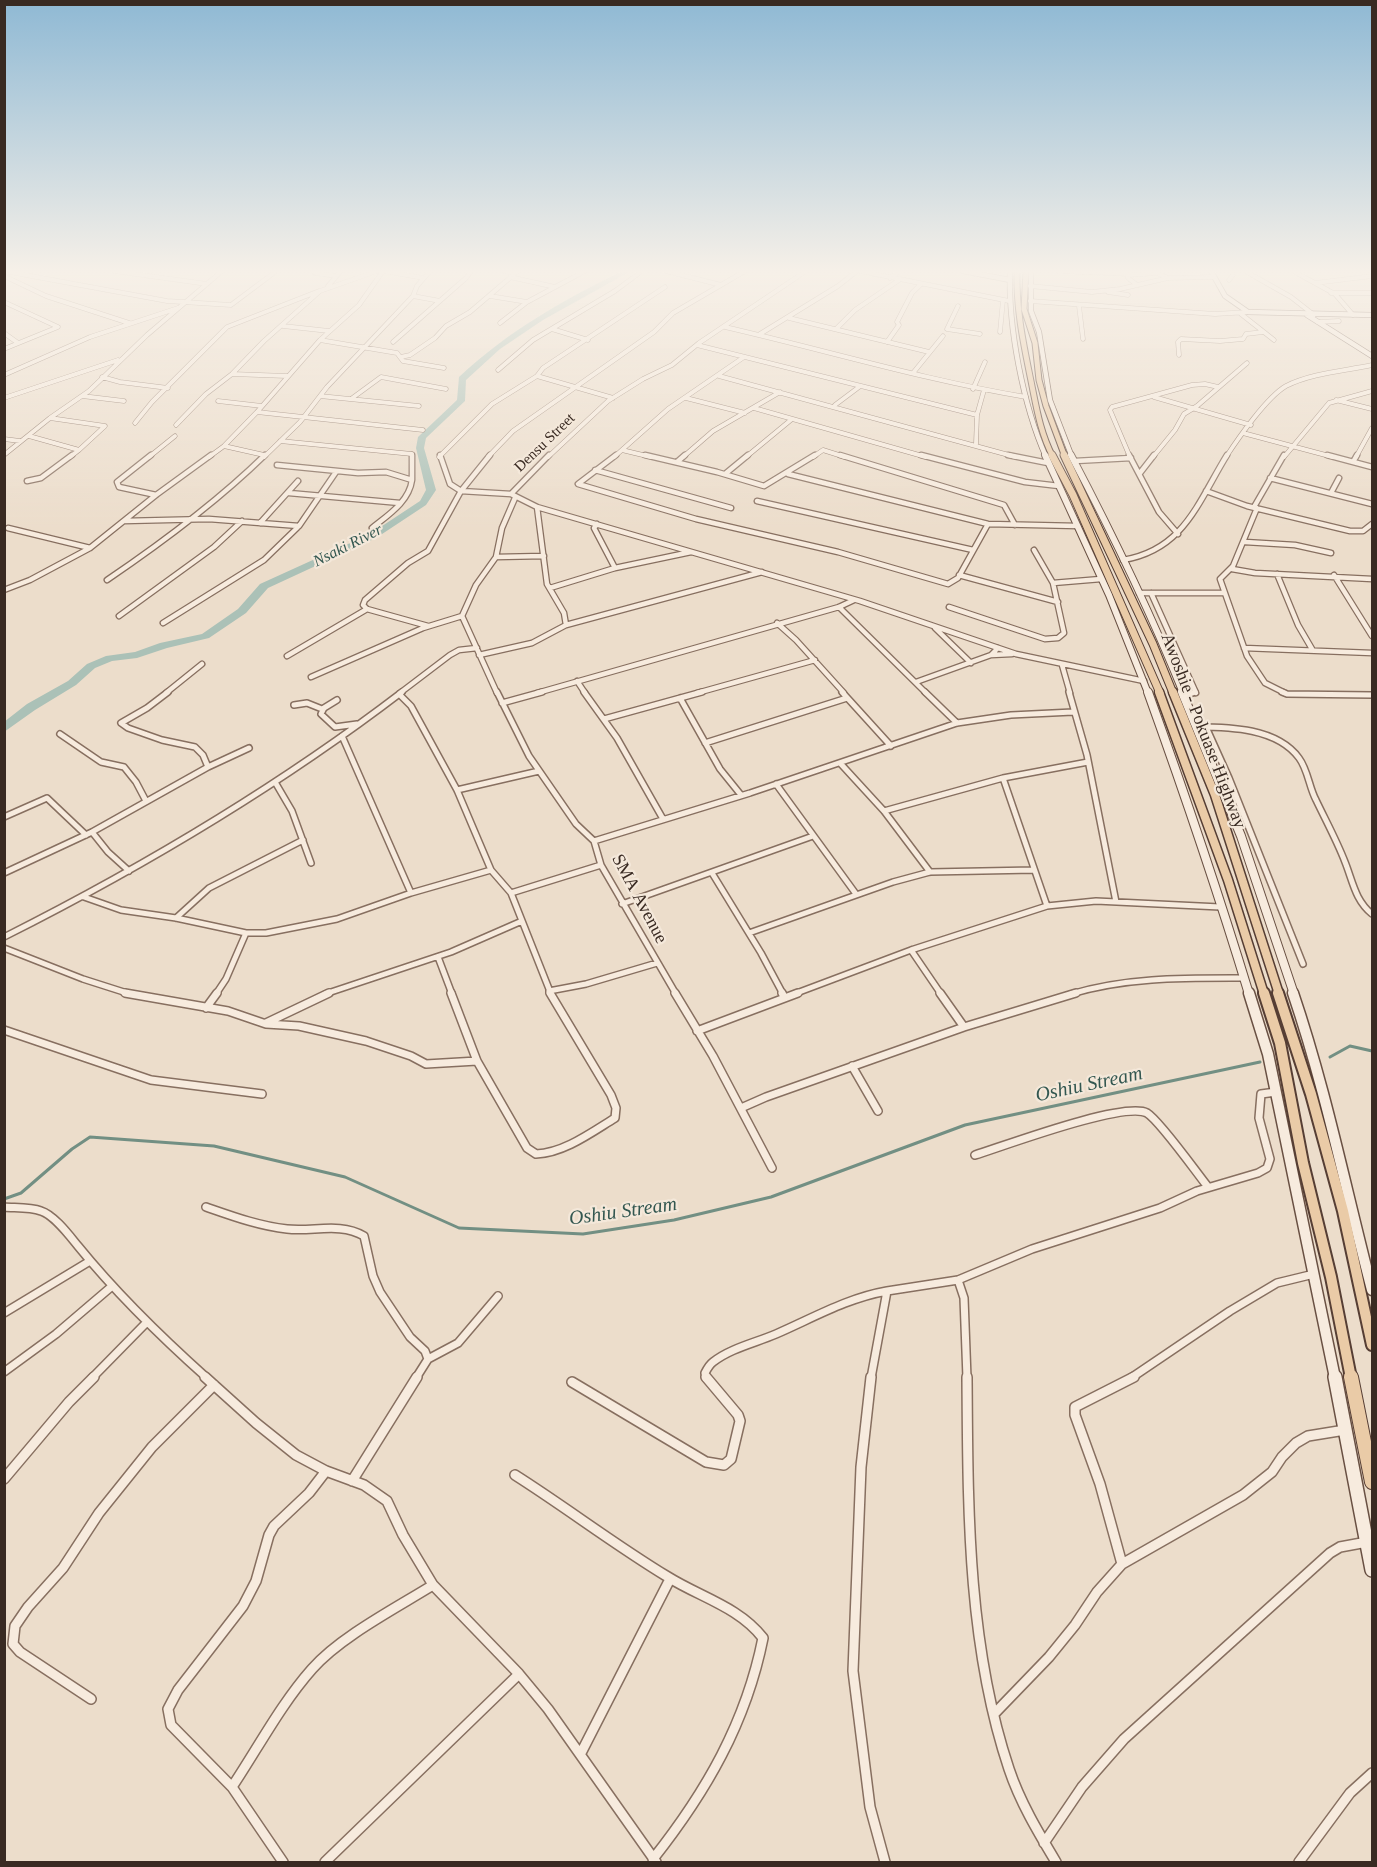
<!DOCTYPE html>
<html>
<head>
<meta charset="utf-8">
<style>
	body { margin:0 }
	#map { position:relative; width:1377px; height:1867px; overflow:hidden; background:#ecddcb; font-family:Georgia,serif }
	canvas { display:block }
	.frame { position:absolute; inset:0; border:6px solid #392a22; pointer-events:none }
</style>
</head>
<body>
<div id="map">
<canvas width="1377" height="1867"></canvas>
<div class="frame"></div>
</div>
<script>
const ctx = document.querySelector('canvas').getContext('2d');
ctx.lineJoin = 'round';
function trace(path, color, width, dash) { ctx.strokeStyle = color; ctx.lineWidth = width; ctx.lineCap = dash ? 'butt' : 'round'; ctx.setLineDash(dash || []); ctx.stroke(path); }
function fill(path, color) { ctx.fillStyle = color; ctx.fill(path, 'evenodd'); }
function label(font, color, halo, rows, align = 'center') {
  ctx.font = font + ' Georgia,serif'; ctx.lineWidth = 4.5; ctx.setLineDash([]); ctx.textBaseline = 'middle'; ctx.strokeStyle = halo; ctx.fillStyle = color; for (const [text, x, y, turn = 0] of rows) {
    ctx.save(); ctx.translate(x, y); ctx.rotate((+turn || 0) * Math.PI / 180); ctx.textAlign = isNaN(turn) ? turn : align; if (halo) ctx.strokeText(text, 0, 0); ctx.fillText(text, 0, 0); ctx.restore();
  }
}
trace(new Path2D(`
	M1330,1057L1350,1046L1372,1051
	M4,1199L21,1193L72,1149L90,1137L214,1146L345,1177L459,1228L583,1234L674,1220L771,1197L965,1125L1260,1062`), '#728f83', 3);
fill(new Path2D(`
	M623,271H631L543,320L500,349L466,380L465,401L426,438L424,448L436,490L426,505L376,538L268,588L246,613L209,638L167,648L137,658L112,661L95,668L76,685L35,710L4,732V722L27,704L68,681L87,664L106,656L135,652L160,643L202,634L238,609L260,584L370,534L420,501L426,490L416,448L418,437L457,400L459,377C507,332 564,299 623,271Z`), '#abc1b7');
const streetFar4 = new Path2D(`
	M4,271L167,301L231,305L275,272
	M114,271L207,284
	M383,271L424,278
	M504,271L515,273
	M666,271L721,285
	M860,271L1009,301
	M1058,271L1130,274
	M1245,271L1291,297L1314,315
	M1293,271L1335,294L1353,315
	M315,273L336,276
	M4,276L46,296L129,323
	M510,277L555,287
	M890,278L900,271
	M1229,280L1233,275L1232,271
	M1315,283L1372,276
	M1137,285L1128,278V275L1157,273L1168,278
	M328,286L341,271
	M1030,286L1092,292L1120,289L1168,278L1214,277
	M1108,292L1128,295
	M1331,293H1372
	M413,296L440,301
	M490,296L527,302
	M1030,301L1215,314L1248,312
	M4,302L58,327L4,349
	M958,306L947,329L980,334
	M1079,306L1083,339
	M1241,314L1274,340
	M789,318L929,352
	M1318,322L1339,321
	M500,323L527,302L585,271
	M283,326L329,331
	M725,327C825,350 924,380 1026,397
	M552,329L588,340
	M836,329L855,310L899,280
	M1000,332L1003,300
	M4,333L18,343
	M760,334L838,286L857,271
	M320,340L397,353L403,361L444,368
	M393,342L466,278L471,271
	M887,342L899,325L897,322L912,293L921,284
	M697,345L977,415
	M1179,355L1178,342L1181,339L1220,341L1243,339L1246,334L1263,332
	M401,357L410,355L435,338L446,326L470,312L518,271
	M498,370L533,340L615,291L642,271
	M913,373L943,336
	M232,374L287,376
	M4,375L90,337L178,308
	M537,376L613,398
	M719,376L1016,457
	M102,377L120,382L168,388
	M973,389L985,362
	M82,396L124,401
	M320,396L419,406
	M1154,397L1251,425
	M4,398L118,360
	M686,398L745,413
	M351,399L381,377L446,389
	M1336,400L1372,409
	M218,401L262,406
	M835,405L859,387
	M754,408L926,457
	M257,412L423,430
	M50,418L105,426L79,450
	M135,423L152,402L227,327L319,291
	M176,425L206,394L232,374L264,341L320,291L377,271
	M1243,433L1333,457
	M29,436L79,450L70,457
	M4,439L20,441
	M280,441L412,454V457
	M976,444L977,415L984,390
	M224,446L264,455
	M622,450L651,457
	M4,455L50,418L89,391L147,335L222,271
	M149,457L175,436
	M209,457L224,446L257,412L320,340L359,305L383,271
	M264,457L300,422L327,387L413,296L417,286L430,271
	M439,457L492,404L537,376L543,368L665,287
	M488,457L513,431L654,332L673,313L745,271
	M548,457L608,401L643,379L672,365L699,343L806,271
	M614,457L668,409L744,357
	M683,457L713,431L780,392
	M746,457L792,419
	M813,457L823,450L845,457
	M1130,457L1110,410L1112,407L1192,385L1205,384L1218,387
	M1153,457L1175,430L1184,414L1197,406L1247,363
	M1226,457C1239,437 1267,397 1286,386C1312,373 1344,371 1372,365
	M1284,457L1329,403L1372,391
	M1356,457L1372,428`);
const streetFar3 = new Path2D(`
	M151,455L117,482L119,487L156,495
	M412,455V480
	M440,455L450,484L461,491L490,455
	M616,455L578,484L696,519L838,552L948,584L958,578L988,524
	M645,455L717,472L764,486L815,455
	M840,455L1004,505L1015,525
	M921,455L1025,482L1059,486
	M1008,455L1048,463
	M1129,455L1159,512L1178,534
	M1327,455L1372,467
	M1075,461L1131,458
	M677,462L685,455
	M1353,462L1357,455
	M277,465L358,473L386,472L412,480C409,502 388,515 372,528
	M595,470L731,508
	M1140,473L1154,455
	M725,474L748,455
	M788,474L988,524L1078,526
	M1270,478L1372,504
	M27,481L41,478L72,455
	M1206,491L1247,506L1350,531H1363L1372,524
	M289,493L400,503
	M1331,493L1339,478
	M511,494L549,455
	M515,498L502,528L496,557L544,556
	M757,501L973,550
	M537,507L860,601L1016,654L1144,681
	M1254,507L1284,455
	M1257,508L1233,566L1220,579L1247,656L1265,683L1285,693
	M124,521L209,519L299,526L336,472
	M260,523L298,481
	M597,524L594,528L615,568
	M8,528L90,548
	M1245,542L1295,545L1331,553
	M1123,560C1184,550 1198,502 1227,455
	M1232,569L1255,573L1372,579
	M1277,574L1298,625L1312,649
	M959,575L1058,602
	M1334,575L1372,636
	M107,580C163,542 217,502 265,455
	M1053,583L1101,579
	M550,588L615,568L691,552
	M4,590L30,580L90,548L156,495L211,455
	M1139,593H1223
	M1151,593L1196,693
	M839,607L926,693
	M949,607L1045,639L1058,638L1064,633L1053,583L1034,550
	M119,616L214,547L242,521
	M462,616L476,585L496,557
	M163,623L264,560L298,527L295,526
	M777,623L796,640L844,693
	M566,625L762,572
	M428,626L367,609L363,605L365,600L408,563L428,551L461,491L511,494L537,507L547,584L564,613L566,625L532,643L479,655
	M935,628L971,663
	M1244,648L1372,653
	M991,655L1012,654
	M287,656L367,609
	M1062,665L1070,693
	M311,677L423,628L462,616L497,693
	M577,681L585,693
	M916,682L991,655L998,648
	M166,693L202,664
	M400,693L450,655L459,650L477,648
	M537,693L839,607L854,600
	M697,693L815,660`);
const streetFar2 = new Path2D(`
	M168,692L147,708L121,723L128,728L162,740L195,747L203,755L208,767
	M497,692L529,756L576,824L594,841L601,865L676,994
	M584,692L617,738L663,819
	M842,692L891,746
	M925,692L957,723
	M1069,692L1087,755L1116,902
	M1282,692L1287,694L1372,695
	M399,694L411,706L457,790L491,870L511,893L551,994
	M1185,696L1195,692
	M680,698L720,769L741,795
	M337,700L324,708L321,714L335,727L357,724
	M502,703L542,692
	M294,705L307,703L322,709
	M604,719L702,692
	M1197,727C1230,727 1277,728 1299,758C1308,770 1309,787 1316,800C1326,821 1337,841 1345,862C1353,882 1355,900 1372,914
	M1206,727L1229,778L1303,964
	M60,734L101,762L124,767L136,782L146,801
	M342,736L411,893
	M705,743L847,698
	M840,763L884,811L930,872
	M1003,778L1047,906
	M275,782L292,811L311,863
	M776,784L856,894
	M457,790L539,771
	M884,811L1003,778L1088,762
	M4,817L47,798L86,835
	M92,832L108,852L129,871
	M594,841L750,793L957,723L1011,715L1073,712
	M4,873L92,832L208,767L249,748
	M712,873L761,953L783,994
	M511,893L601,865
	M84,897L121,910L176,918L246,933H266L337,919L411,893L491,870
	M622,904L813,836
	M176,918L209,888L303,840
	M749,933L893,882L930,872L1034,870
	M4,937C143,867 279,786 402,692
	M4,948L83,979L130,994
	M911,950L941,994
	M438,957L452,994
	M549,991L586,984L657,963
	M216,994L226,979L246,933
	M325,994L451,952L522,921
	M794,994L911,950L1047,906L1096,901L1220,907
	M1071,994C1127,977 1185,978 1244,978`);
const streetFar1 = new Path2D(`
	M125,993L228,1011L266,1024L299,1026L366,1041L411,1056L426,1064L477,1061
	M451,993L477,1061L527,1148L536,1154C564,1153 592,1132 615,1118L616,1108L611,1095L550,993
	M675,993L713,1056L772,1168
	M782,993L784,997
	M940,993L964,1027
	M206,1008L217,993
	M266,1023L329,993
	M4,1030L151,1080L262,1094
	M697,1031L798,993
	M852,1066L878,1111
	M741,1108L766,1097L964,1027L1076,993
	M975,1155C1004,1146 1124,1101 1147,1113C1160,1121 1196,1172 1208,1187
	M4,1207C15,1208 30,1207 41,1211C54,1215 69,1235 78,1246C117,1294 160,1336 207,1378
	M206,1207C232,1216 259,1226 287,1229C313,1232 340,1222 364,1236L373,1276L380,1292L410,1337L425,1351L428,1359
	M958,1280L964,1298L967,1378
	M4,1313L90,1261
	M4,1372L56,1334L111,1287
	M92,1378L146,1323
	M416,1378L428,1359L458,1343L498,1296
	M706,1378L705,1373C707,1369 709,1365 713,1362C731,1348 755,1343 776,1334C813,1318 847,1298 887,1291
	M871,1378L887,1291L958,1280L1032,1249L1160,1208L1197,1191L1258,1173L1267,1168L1270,1159L1259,1118L1261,1094L1276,1092
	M1131,1378L1230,1311L1277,1283L1314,1274`);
const street = new Path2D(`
	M205,1377L256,1423L296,1455L326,1471L364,1485L387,1501L403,1535L433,1585L519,1674L548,1709L656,1862
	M871,1377L861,1467L853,1671L870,1807L885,1862
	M967,1377C968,1507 967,1644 1009,1769C1020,1802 1038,1832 1056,1862
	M572,1382L706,1462L724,1465L731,1459L740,1421L738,1415L706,1377
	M515,1475C567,1508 615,1545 668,1577C700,1597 739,1607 763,1638C746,1723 706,1792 653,1859
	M4,1479L69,1402L94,1377
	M352,1481L417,1377
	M1122,1564L1100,1484L1075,1415V1407L1134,1377
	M91,1699L20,1652L13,1644L15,1626L28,1607L63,1568L99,1513L152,1447L214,1385
	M994,1714L1049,1657L1075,1625L1097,1592L1122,1564L1243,1495L1272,1472L1282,1457L1296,1443L1308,1436L1345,1430
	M581,1753L670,1579
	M232,1787C258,1748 281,1704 312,1669C340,1637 396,1608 433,1585
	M1044,1843L1082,1787L1124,1739L1330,1553L1340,1547L1367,1542
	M283,1862L232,1787L171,1725L168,1709L178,1690L243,1606L256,1581L269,1535L274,1526L309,1493L326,1471
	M325,1862L519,1674
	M1299,1862L1350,1793L1372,1773`);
const secondaryFar4 = new Path2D(`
	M963,271L1010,280
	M1010,271C1008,327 1023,405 1046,457
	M1031,271V311L1039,332L1050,400L1072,457
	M1211,271L1225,296L1248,312L1372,315
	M1307,315L1372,356`);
const secondaryFar3 = new Path2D(`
	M1045,455L1109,595L1148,693
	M1071,455C1112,533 1150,611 1183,693`);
const secondaryFar2 = new Path2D(`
	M1148,692C1184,792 1218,892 1249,994
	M1182,692L1241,836L1294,994`);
const secondaryFar1 = new Path2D(`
	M1249,993L1268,1054L1335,1378
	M1293,993C1326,1090 1346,1191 1372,1290`);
const secondary = new Path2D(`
	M1335,1377L1372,1570`);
const primaryFar4 = new Path2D(`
	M1017,271C1016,312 1024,346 1032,386C1037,411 1041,434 1053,457
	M1026,271L1024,309L1035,343L1039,380L1046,406L1065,457`);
const primaryFar3 = new Path2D(`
	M1052,455L1073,495L1160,693
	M1064,455L1153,644L1173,693`);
const primaryFar2 = new Path2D(`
	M1159,692L1228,880L1264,994
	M1173,692L1215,795L1279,994`);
const primaryFar1 = new Path2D(`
	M1264,993L1280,1043L1303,1163L1331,1277L1351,1378
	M1278,993L1311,1094L1343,1211L1372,1345`);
const primary = new Path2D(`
	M1351,1377L1372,1482`);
trace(streetFar4, '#876f60', 5);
trace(streetFar3, '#876f60', 7);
trace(streetFar2, '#876f60', 8);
trace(streetFar1, '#876f60', 10);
trace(street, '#876f60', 12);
trace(secondaryFar4, '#695043', 6);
trace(secondaryFar3, '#695043', 8);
trace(secondaryFar2, '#695043', 10);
trace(secondaryFar1, '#695043', 13);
trace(secondary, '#695043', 16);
trace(primaryFar4, '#563e34', 7);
trace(primaryFar3, '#563e34', 9);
trace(primaryFar2, '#563e34', 11);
trace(primaryFar1, '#563e34', 14);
trace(primary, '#563e34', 16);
trace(streetFar4, '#f7ebde', 4);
trace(streetFar3, '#f7ebde', 4.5);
trace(streetFar2, '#f7ebde', 5);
trace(streetFar1, '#f7ebde', 7);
trace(street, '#f7ebde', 9);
trace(secondaryFar4, '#f7ebde', 4.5);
trace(secondaryFar3, '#f7ebde', 6);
trace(secondaryFar2, '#f7ebde', 8);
trace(secondaryFar1, '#f7ebde', 10);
trace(secondary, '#f7ebde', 13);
trace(primaryFar4, '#eacba7', 5);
trace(primaryFar3, '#eacba7', 7);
trace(primaryFar2, '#eacba7', 8);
trace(primaryFar1, '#eacba7', 10);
trace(primary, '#eacba7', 14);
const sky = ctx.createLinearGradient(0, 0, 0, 532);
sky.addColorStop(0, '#8fb9d4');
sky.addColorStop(0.51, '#f6f0e8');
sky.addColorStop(1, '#f6f0e800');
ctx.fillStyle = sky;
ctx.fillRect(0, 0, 1377, 532);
label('15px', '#392a22', '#f4e8da', [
	["Densu Street",545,443,-44]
]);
label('italic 16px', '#335750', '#f4e8da', [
	["Nsaki River",348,546,-27]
]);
label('18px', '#392a22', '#f4e8da', [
	["Awoshie - Pokuase Highway",1203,731,69],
	["SMA Avenue",639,899,62]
]);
label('italic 20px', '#335750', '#f4e8da', [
	["Oshiu Stream",1089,1085,-12],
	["Oshiu Stream",623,1212,-8]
]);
</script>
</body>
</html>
